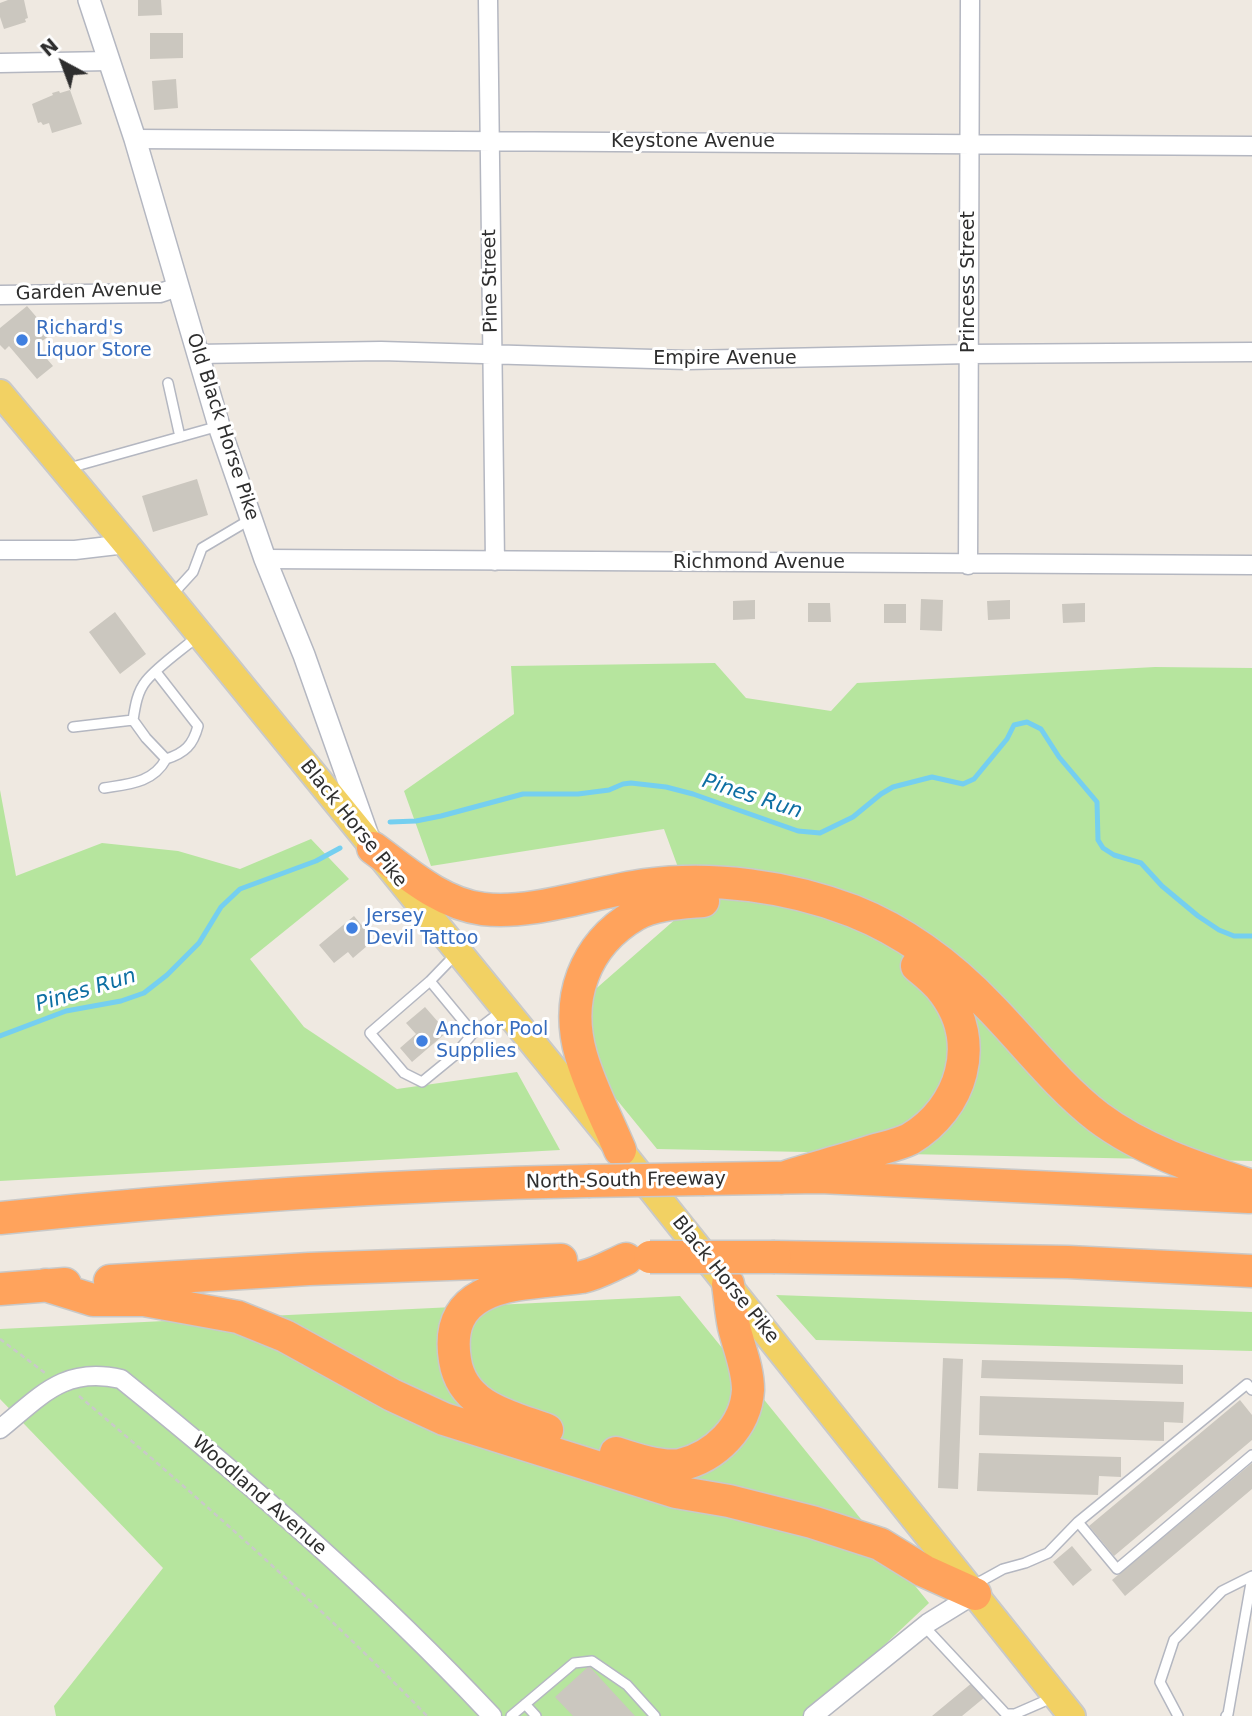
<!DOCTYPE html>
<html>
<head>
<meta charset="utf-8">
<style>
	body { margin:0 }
	#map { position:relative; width:1252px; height:1716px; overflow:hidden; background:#efe9e1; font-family:"DejaVu Sans",sans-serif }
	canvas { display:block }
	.north { position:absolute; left:28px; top:28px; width:70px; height:70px; -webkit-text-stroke:5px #fff; paint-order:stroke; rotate:319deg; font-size:19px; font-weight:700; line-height:28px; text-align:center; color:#2e2e2e }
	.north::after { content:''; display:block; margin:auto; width:24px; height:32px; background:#2e2e2e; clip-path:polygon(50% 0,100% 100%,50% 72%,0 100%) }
</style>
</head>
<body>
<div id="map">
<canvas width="1252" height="1716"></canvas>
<div class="north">N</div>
</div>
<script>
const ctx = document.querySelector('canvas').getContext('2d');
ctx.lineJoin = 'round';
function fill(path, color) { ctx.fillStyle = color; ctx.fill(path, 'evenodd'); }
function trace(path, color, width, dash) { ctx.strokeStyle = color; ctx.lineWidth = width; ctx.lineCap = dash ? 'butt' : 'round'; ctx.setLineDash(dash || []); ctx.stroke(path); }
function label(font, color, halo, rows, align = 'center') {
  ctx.font = font + ' "DejaVu Sans",sans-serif'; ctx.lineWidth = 6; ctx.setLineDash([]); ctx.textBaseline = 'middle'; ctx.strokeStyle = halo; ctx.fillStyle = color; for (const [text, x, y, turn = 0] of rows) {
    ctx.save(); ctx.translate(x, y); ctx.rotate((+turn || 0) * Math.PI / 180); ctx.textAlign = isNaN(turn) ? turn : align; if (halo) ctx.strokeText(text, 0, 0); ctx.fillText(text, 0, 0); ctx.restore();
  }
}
fill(new Path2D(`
	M715,663L746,698L831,711L857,683L1155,667L1252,668V1161L657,1149L560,1030L583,1000L678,917L679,870L664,829L431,866L404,791L514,714L511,666Z
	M0,790L16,876L102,843L178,851L240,869L311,839L349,879L250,959L304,1027L397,1089L517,1072L560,1150L0,1181Z
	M776,1295L1252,1312V1351L816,1340Z
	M680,1296L929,1603L809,1716H56L54,1706L163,1568L0,1399V1329Z`), '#b6e59e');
trace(new Path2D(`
	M390,822L416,821L441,816L523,794H578L609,790L623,784L631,783L666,787L693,794L798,831L820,833L853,817L881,794L893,787L932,777L963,784L974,779L1007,739L1014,725L1027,722L1041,729L1059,757L1097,802L1098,840L1103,848L1114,855L1141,863L1162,886L1198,916L1219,930L1234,936H1252
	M0,1036L66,1011L121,1001L144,993L167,975L199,943L221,907L240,889L316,861L340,848`), '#75cff0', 5);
fill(new Path2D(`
	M8,0H24L28,18L25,19L26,22L4,29L0,17V3Z
	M138,0H161L162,15L138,16Z
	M150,33H183V58L150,59Z
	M176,79L178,108L154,110L152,81Z
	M70,90L82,124L52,133L49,123L43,125L41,122L38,123L32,104L53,95L52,93L59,91L60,93Z
	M27,306L51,334L36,346L53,366L37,379L9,346L5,350L0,345V328Z
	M197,479L208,515L153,532L142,496Z
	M921,599L943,600L942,631L920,630Z
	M755,600V619L733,620V601Z
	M1010,600V619L988,620L987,601Z
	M808,603H830L831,622H808Z
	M1085,603V622L1063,623L1062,604Z
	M884,604H906V623H884Z
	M115,612L146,654L120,674L89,632Z
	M354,916L374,940L353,958L348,952L334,963L319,945Z
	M425,1007L447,1032L412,1062L400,1048L416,1034L406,1023Z
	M943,1358L963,1359L958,1489L938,1488Z
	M982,1360L1183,1365V1384L981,1378Z
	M980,1396L1184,1402L1183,1423L1164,1422V1441L979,1435Z
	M1240,1400L1252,1415V1440L1114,1556L1089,1526Z
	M979,1453L1121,1457V1477L1099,1476L1098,1495L977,1491Z
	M1252,1463V1489L1125,1596L1112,1580Z
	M1072,1546L1092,1570L1073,1586L1053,1562Z
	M589,1666L635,1716H573L555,1697Z
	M973,1682L985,1697L962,1716H932Z`), '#cbc7bf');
const service = new Path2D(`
	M168,383L180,437
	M69,468L219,426
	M171,596L193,572L202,548L251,519
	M156,672L198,726C193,745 185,753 166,759L146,738L133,720C135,707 137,692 146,681C158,666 183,649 198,636
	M73,727L133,720
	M104,788C129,784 153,783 166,759
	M457,953L430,981L473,1033L503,1010
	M430,981L370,1033L404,1073L422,1082L455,1055L473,1033
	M1078,1522L1117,1569L1252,1455
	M974,1585L1003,1569L1025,1563L1048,1553L1078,1522L1247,1384L1252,1390
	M924,1626L1006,1714H1015L1054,1697
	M525,1704L536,1716
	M511,1716L574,1663L592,1661L627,1685L655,1716
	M1178,1716L1160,1682L1174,1640L1222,1591L1252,1576
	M1226,1716L1228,1714L1252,1577`);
const minor = new Path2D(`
	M488,0L495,561
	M0,63L109,61
	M135,139L1252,146
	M0,295L160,293L178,287
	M197,354L381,351L687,360L969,354L1252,352
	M0,550H75L126,544
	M265,559L1252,565
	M968,565L970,0
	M0,1429C41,1396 64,1366 121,1379C251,1484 378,1594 492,1716
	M813,1716L928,1623L975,1594`);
const tertiary = new Path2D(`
	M89,0L135,139L219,426L265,559L304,655L368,836`);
const primary = new Path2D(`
	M0,393L126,544L620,1150L1072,1716`);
const motorway = new Path2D(`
	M373,848C406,872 441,904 483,909C534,915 593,892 645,885C713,876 788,886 853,911C906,932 952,967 991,1008C1026,1044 1058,1086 1098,1117C1143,1151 1200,1169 1252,1186
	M620,1150C607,1119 590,1087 581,1055C565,999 584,945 635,915C654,904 681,903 703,901
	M782,1178C811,1169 840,1161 869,1152C882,1148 898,1145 910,1139C962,1108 982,1043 944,992C937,982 927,974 917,966
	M704,1179L820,1177L1249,1197
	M0,1218C195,1198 392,1185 588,1181
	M775,1257L1068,1262L1252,1271
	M110,1281L309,1269L561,1260
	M45,1285L93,1300H144L238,1317L285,1336L392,1395L444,1419L676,1492L729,1501L812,1522L880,1544L924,1571L975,1594
	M0,1289L65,1284
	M547,1430C509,1416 462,1407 455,1360C442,1278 527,1285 582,1277C597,1274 612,1265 626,1259
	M616,1453C634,1459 661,1468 680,1465C715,1457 746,1427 748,1390C748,1368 739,1348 734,1327C731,1313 730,1298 728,1284`);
trace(service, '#b4b7c1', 12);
trace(minor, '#b4b7c1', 21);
trace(tertiary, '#b4b7c1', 24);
trace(primary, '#c9c9c9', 30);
trace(motorway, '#c9c9c9', 35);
trace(new Path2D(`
	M0,1339L45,1373
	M79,1396C199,1498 318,1603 427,1716`), '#c9c9c9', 2.5, [5, 3.5]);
trace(service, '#fff', 9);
trace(minor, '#fff', 18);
trace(tertiary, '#fff', 21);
trace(primary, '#f2d163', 26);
trace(motorway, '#ffa35c', 32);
const motorwayBridge = new Path2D(`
	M588,1181L704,1179
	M650,1257H775`);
trace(motorwayBridge, '#c9c9c9', 35, []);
trace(motorwayBridge, '#ffa35c', 32);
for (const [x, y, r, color] of [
	[22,340,7,"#3f7fe0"],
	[352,928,7,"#3f7fe0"],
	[422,1041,7,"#3f7fe0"]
]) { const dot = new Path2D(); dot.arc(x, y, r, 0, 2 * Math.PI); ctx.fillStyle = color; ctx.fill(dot); trace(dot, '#fff', 2.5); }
label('19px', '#2e2e2e', '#fff', [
	["Keystone Avenue",693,142],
	["Pine Street",491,281,-91],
	["Princess Street",969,282,-90],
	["Garden Avenue",89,292,-2],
	["Empire Avenue",725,359],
	["Old Black Horse Pike",222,427,72],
	["Richmond Avenue",759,563],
	["Black Horse Pike",353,824,51],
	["North-South Freeway",626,1181,-1],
	["Black Horse Pike",725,1280,51],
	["Woodland Avenue",259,1496,41]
]);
label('19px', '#366cbe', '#fff', [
	["Richard's",36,329],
	["Liquor Store",36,351],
	["Jersey",366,917],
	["Devil Tattoo",366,939],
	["Anchor Pool",436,1030],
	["Supplies",436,1052]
], 'left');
label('italic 21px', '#0d6fa3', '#fff', [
	["Pines Run",752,797,18],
	["Pines Run",86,991,-17]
]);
</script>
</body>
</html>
